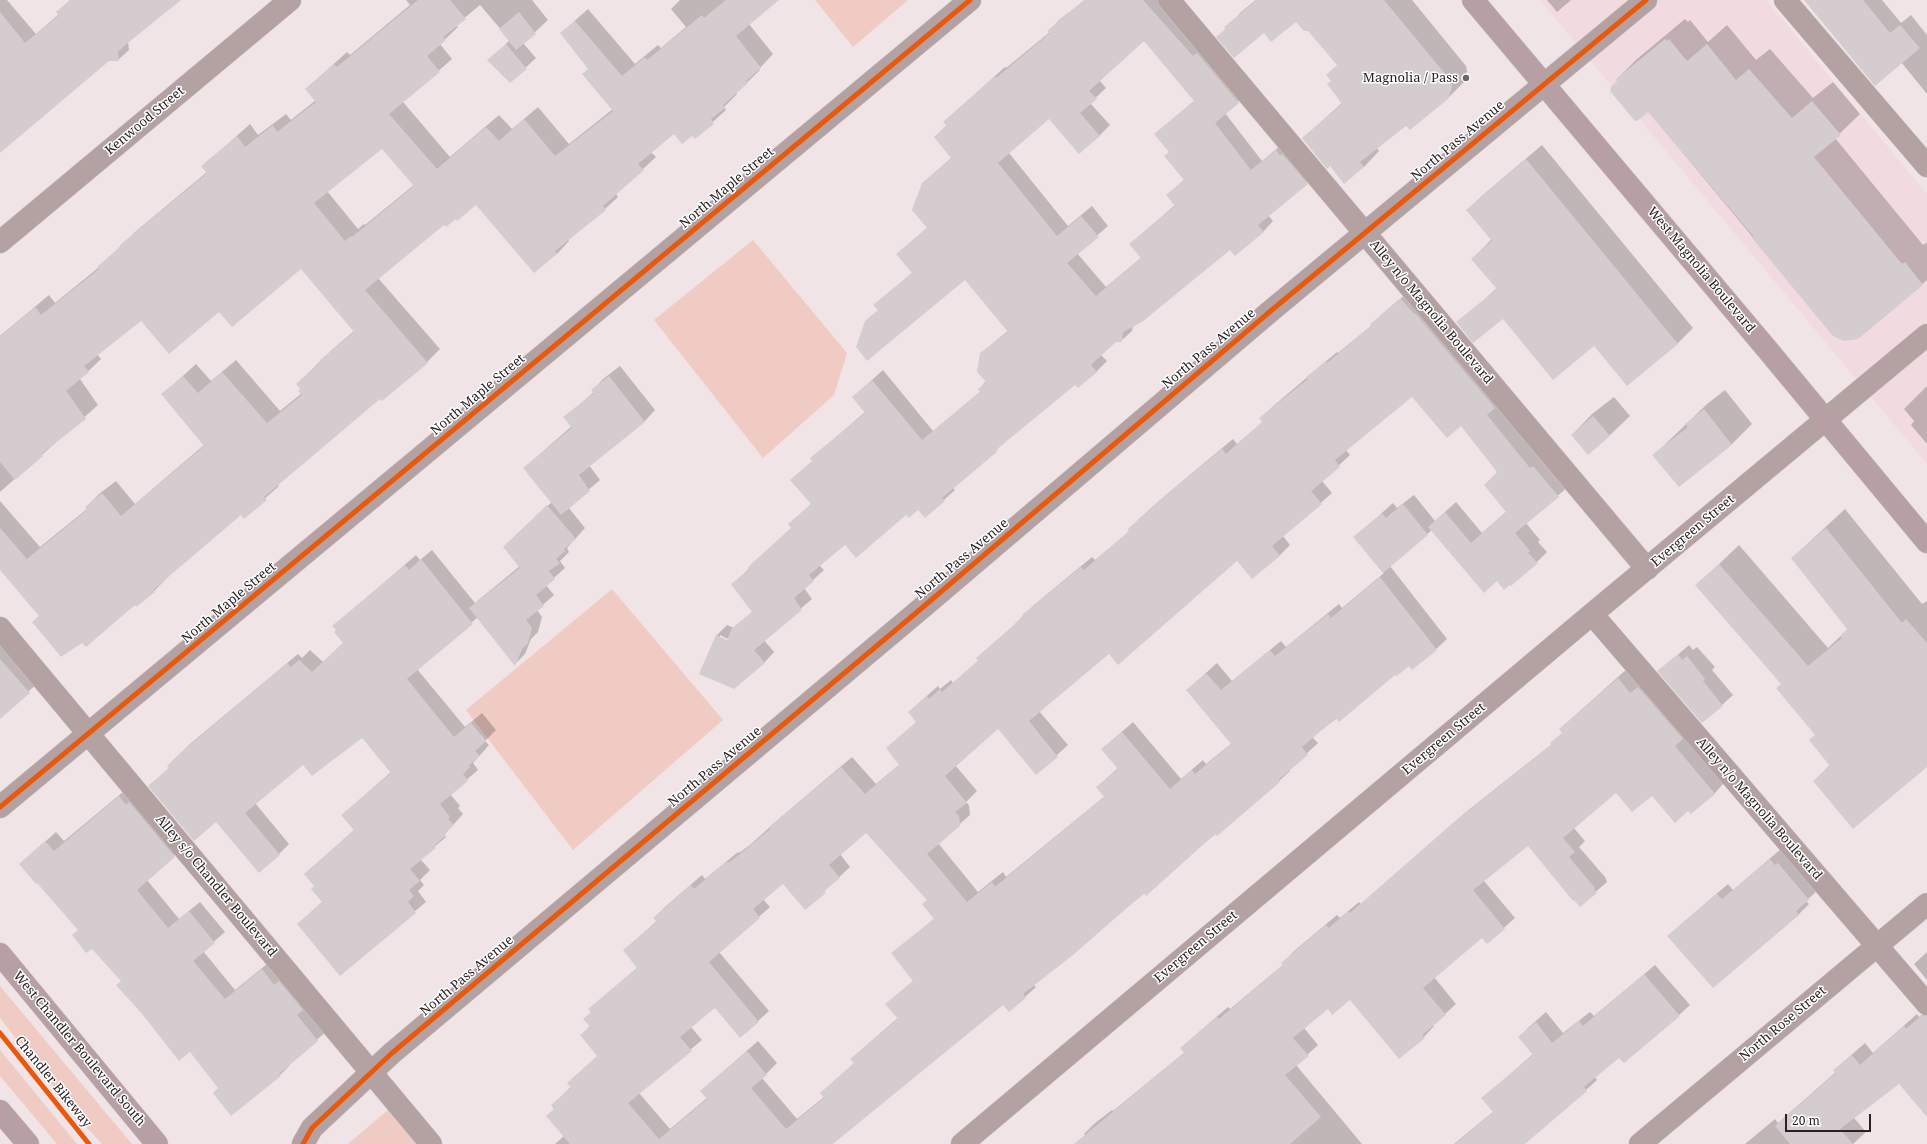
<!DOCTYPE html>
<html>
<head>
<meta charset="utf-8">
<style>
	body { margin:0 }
	#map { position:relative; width:1927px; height:1144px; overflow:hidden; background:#f0e4e7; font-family:"Noto Serif",serif }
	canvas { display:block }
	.scale { position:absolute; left:1785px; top:1114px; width:86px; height:18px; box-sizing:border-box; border:2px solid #292123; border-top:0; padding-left:5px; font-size:12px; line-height:14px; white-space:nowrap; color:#292123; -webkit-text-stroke:3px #fff; paint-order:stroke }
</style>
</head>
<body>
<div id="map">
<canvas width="1927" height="1144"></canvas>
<div class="scale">20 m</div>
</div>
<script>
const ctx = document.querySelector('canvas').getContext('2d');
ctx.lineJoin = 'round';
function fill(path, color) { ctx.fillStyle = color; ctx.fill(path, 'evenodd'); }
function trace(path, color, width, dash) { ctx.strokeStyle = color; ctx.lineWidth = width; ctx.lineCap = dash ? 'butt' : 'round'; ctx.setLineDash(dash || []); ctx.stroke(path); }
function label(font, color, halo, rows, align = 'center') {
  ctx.font = font + ' "Noto Serif",serif'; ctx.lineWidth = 3; ctx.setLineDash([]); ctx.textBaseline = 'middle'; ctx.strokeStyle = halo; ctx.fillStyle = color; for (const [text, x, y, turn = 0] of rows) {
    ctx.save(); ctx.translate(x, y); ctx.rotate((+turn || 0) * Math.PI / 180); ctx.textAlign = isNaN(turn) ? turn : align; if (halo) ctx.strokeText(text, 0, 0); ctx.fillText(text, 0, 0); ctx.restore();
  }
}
fill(new Path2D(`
	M1540,0H1766L1927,194V464Z`), '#f1dae0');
fill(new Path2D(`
	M815,0H908L853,47Z
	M753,240L847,353L834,395L763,458L654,320Z
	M612,589L723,720L573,850L466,710Z
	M0,986L132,1144H102L77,1117L0,1018Z
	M0,1050L77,1144H57L0,1076Z
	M388,1110L416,1144H348L349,1143Z`), '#f0cbc3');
fill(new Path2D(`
	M0,0H7L36,34L59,14L58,12L70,0H175L128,41L129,50L118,60H108L0,148Z
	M406,0H532L548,20L523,43L536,58L510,82L489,60L510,40L480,5L456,25L458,27L440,44L452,59L403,102L450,157L499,115L512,129L538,107L569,144L613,109L589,69L561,33L588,9L635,64L658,45L661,48L686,27L671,9L680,0H777L749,24L773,54L759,69L760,70L736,93L737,94L724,107L726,110L695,138L692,134L674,132L651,152L656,157L616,194L618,197L605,209L568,239L569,241L557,254L476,203L444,223L378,278L440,349L427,362L380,398L277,484L279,486L244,517L241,514L166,577L167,578L154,591L82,642L33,622L40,615L0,569V501L40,547L87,509L86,507L99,494L116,481L135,504L204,445L163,394L196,364L211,381L236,360L280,411L302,393V389L297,384L334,348L354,331L302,267L219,310L141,319L97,354L101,359L80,379L98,405L0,492V336L49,295L55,303L98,268L135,232L207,172L203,166L250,124L258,135L286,114L291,120L316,100L306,89L347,52L350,55L410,5ZM382,148L414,185L365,225L364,224L358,229L327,191Z
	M1085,0H1162L1249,92L1225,113L1262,161L1286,141L1317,173L1268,215L1273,221L1263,232L1230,248L1133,326L1132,331L1121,341H1116L1101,355L1107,361L1096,372L1075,383L1007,440L953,488L955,490L925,517L918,508L906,513L845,543L819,565L824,570L804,588L812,599L764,640L774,652L764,663L700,674L717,635L727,625L734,628L753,611L732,585L792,527L789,524L811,504L813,460L812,458L865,412L853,397L883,370L933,431L981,391L979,389L986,381L981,353L1008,331L965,279L879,310L875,305L913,272L897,254L928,227L923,184L952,157L935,137L947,125L944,122L1005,67L1006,68L1050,32L1049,31L1059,20ZM1145,40L1195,100L1155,134L1170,152L1185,179L1167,195L1175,205L1130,244L1142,257L1106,287L1077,253L1108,226L1092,206L1068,226L1009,153L1049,117L1099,136L1110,125L1090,103L1106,88L1099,80ZM720,635L732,641L731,643L720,638Z
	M1256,0H1412L1466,66L1467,71L1464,82L1448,98L1406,124L1377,148L1379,151L1364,167L1330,165L1303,138L1343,102L1332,80L1338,64L1308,30L1296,20L1264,32L1218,37L1241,12Z
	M1547,0H1571L1557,12Z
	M1806,0H1882L1901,23L1911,15L1927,35V94L1901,62Z
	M1685,19L1688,22L1690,20L1708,42L1727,25L1756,60L1770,49L1813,98L1833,82L1860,114L1835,138L1923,245L1926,243L1927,244V280L1858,338L1834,335L1648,111L1617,79L1637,59Z
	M1542,145L1693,328L1678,343L1628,384L1594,345L1503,317L1458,323L1497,288L1472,259L1492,239L1467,210L1483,195Z
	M1412,289L1569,486L1526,523L1540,540L1538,542L1547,552L1537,562L1497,580L1432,530L1390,566L1447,639L1436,649L1396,674L1312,737L1318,743L1289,770L1290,771L1279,781L1034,985L1036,987L1025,997L1004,1004L831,1144H555L564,1136L552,1105L571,1087L568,1083L598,1056L581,1035L590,1026L592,1012L589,1009L638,967L624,950L657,921L654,918L665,907L702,875L705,879L738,852L739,853L750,845L781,817L852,757L876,784L900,764L887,748L917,722L909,712L920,702L938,686L940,689L951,680L953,683L979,660L1034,605L1092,557L1095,560L1130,531L1139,519L1167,494L1233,439L1237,444L1263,422L1260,419L1271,408L1337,352L1338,353L1372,325L1382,314ZM1412,395L1461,425L1499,472L1507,511L1482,533L1456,502L1435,521L1414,495L1397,508L1393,503L1355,537L1384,573L1342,608L1339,604L1286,647L1281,641L1232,681L1217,663L1187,690L1232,743L1206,764L1203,760L1181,779L1133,722L1102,749L1118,768L1097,787L1105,796L1006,877L1003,872L978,892L938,843L970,815L969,805L966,802L977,791L955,765L998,727L1036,774L1068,745L1039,711L1109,653L1237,559L1252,578L1280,555L1290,545L1283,536L1332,493L1322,481L1350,455L1346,450ZM866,832L928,900L935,918L893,953L914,980L887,1004L898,1018L862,1049L852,1059L855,1063L821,1093L824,1097L797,1119L762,1078L777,1063L758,1041L701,1091L707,1098L670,1129L639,1093L702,1040L691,1027L715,1007L758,1021L769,1011L719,952L770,907L763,899L783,883L805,909L850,867L840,854Z
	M620,366L655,410L645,421L589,465L600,480L568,507L585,528L567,548L569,552L560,561L565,568L546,585L554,595L537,610L542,617L538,632L531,639L525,654L515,664L478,617L417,669L465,727L482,713L496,730L485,741L489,745L473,763L478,770L450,794L460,806L458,808L463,814L444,835L446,837L420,859L430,870L420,880L424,885L418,891L426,902L340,974L298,924L323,901L315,886L305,874L354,830L342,815L391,772L362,736L303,763L255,803L289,844L279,854L150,786L170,767L168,766L190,744L298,654L302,658L310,650L323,662L344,642L334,626L416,555L420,560L432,550L475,603L520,566L514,537L552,502L524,468L572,426L565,417L594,392L593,390L603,379Z
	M1927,386V444L1911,425L1914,421L1904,409Z
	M1725,390L1752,424L1732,444L1679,486L1654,455L1707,404Z
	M1614,397L1630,416L1609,436L1572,435L1592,414Z
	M1845,509L1922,604L1927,601V766L1814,781L1830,765L1816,735L1782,684L1697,585L1739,545L1828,648L1848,629L1792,558Z
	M0,636L39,682L0,717Z
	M1689,645L1693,650L1697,647L1715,667L1712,670L1733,695L1722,705L1659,671Z
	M1628,668L1724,783L1714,794L1688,810L1652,794L1616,791L1573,827L1585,841L1579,847L1605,877L1607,882L1580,905L1528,845L1484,881L1515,918L1488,942L1483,936L1434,977L1456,1004L1433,1025L1434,1026L1424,1037L1399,1058L1350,999L1328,1008L1304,1028L1318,1045L1296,1065L1362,1144H1092L1084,1134L1094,1124L1112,1110L1113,1111L1185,1052L1182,1048L1192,1038L1228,1007L1230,1009L1284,964L1283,963L1293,952L1337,915L1340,918L1359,902L1361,904L1466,812L1552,744L1563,732L1571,719Z
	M129,787L185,846L147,880L179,919L200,902L225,932L203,951L235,990L272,960L328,1030L289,1064L290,1065L280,1075L219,1088L190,1051L122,981L37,881L20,864L56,832L64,841Z
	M1781,849L1819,889L1806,901L1809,904L1798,915L1679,926L1728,884L1733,890Z
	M1927,952V980L1914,964Z
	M1655,965L1690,1005L1679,1015L1619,1057L1595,1077L1597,1080L1586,1090L1522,1144H1454L1494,1111L1483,1098L1533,1054L1519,1037L1529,1027L1546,1012L1563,1033L1590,1012L1594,1016Z
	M1927,1010V1116L1899,1083L1854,1118L1866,1132L1853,1144H1745L1775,1119L1778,1123L1836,1072L1834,1070L1865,1043L1873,1053L1917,1014L1919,1017Z`), '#0003');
fill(new Path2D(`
	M70,0H181L124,46L118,52L119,61H109L0,153V12L25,43L59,15L56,12Z
	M418,0H450L466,19L443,37L446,40L427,56L440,72L389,114L437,169L486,127L499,141L524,119L555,156L613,111L582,74L588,69L560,33L575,21L622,76L645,57L647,60L702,15L704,18L726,0H779L736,36L761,68L746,81L748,83L723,105L725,108L711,119L714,124L695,139L692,136L682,144L674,134L638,164L644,170L603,206L606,210L555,251L557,254L534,273L476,205L457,221L456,219L446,227L444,225L365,290L428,363L382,401L380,399L264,497L267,500L244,519L241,515L153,590L155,592L136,607L135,605L86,647L82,643L61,657L32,622L39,616L0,570V528L27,559L87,510L85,507L102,493L121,516L204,446L161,394L183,376L198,393L222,372L267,423L302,395L298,391L300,389L296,384L321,362L320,360L354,332L301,269L232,327L219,312L169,354L141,321L84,366L89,372L66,391L86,419L41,454L43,456L15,480L0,462V337L35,307L41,315L99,269L97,267L121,246L120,245L207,173L201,166L237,136L245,147L273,125L277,132L316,102L305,89L334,64L337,67ZM382,149L414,186L352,237L351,236L345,241L314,203Z
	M1084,0H1143L1193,56L1197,53L1239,103L1215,123L1251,170L1276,150L1280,156L1282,154L1308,184L1258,225L1264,232L1235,256L1230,250L1142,322L1123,332L1122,342H1116L1091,365L1097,372L1078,388L1075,385L996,450L998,451L942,498L945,501L925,518L918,510L909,518L906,515L856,558L845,545L809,575L814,581L794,598L802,610L754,650L765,663L734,689L699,674L716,635L727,640L732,628L752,612L731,584L750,569L748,567L791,528L788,524L811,504L790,480L812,461L810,458L865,413L852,397L872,380L922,440L980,392L978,389L986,382L977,372L980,353L1008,332L965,280L867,361L856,347L865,321L878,310L873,305L912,273L896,254L927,228L912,210L922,183L951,158L934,137L947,126L943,122L995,76L996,78L1050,33L1047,31ZM1144,41L1194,101L1154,134L1169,152L1164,156L1184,180L1166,195L1175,206L1129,244L1141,258L1096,296L1067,263L1099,237L1081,216L1057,236L998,163L1049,119L1079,154L1100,136L1080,113L1097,99L1089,91Z
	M1257,0H1384L1451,81L1452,87L1448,99L1410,130L1406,126L1360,162L1364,167L1344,184L1330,166L1327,169L1302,138L1342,104L1327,84L1331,81L1326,75L1337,65L1308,31H1304L1296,22L1271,42L1264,33L1234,58L1216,37L1226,29L1224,27Z
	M1804,0H1863L1890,33L1900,25L1920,48L1875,86Z
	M519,12L536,34L516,50L499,29Z
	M1665,39L1667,41L1669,39L1687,61L1707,44L1736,80L1749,69L1792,118L1812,101L1841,135L1814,157L1902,264L1905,262L1923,285L1858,339L1844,341L1833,336L1752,238L1754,237L1648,112L1637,121L1634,120L1610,91L1611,90L1610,88L1617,81L1616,79Z
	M506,44L527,69L510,83L487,60Z
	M1526,159L1678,344L1627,386L1594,346L1553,380L1503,319L1473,343L1456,322L1497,289L1471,259L1492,241L1466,210Z
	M1401,299L1414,314L1415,313L1495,408L1487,415L1530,468L1533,466L1559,497L1515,533L1530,551L1528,553L1538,563L1511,586L1510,585L1504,590L1497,581L1484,593L1428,527L1445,512L1471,543L1506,512L1484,485L1497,472L1461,426L1447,438L1412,397L1335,460L1340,467L1311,491L1322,504L1272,546L1280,556L1252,579L1237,561L1118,665L1109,654L1029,721L1058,757L1036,775L998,729L945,776L967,803L955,812L959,816L960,826L927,854L967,902L992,882L995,887L1104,797L1096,787L1118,769L1101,749L1122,732L1170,789L1192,770L1195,774L1231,744L1186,690L1206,673L1221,690L1270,650L1275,656L1328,614L1331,618L1380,577L1437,650L1412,670L1409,666L1397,676L1395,675L1339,722L1336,718L1302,747L1308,755L1278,780L1280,782L1217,836L1215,834L1146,896L1144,893L1073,955L1023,994L1026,998L1009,1012L1003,1005L833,1144H570L546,1116L554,1109L551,1105L571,1088L567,1083L597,1056L580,1035L590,1027L583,1019L591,1012L588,1009L637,968L623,950L657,922L653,918L691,885L694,889L727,861L728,863L739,855L770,829L769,827L841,767L865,794L899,765L886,748L916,722L908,712L927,696L929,699L940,689L942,692L978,661L976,658L1023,617L1022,615L1081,567L1084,570L1129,531L1127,530L1155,504L1222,449L1226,454L1262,422L1259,418L1308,379L1306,377L1326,361L1327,363L1371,326L1370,324ZM866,833L927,900L922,904L934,919L891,953L913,981L885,1004L898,1019L850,1059L854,1063L820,1093L824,1098L786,1129L751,1088L767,1075L747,1051L700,1091L707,1099L659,1139L628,1103L692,1051L680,1037L715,1008L740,1038L759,1022L709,962L760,918L753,909L783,884L805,910L826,893L824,891L840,878L829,865Z
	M609,376L645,422L579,475L590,491L561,515L523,468L572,428L563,417L594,393L591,390Z
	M1704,409L1732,445L1679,487L1652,455L1688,427L1685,424Z
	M1593,416L1610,436L1588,455L1571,435Z
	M1403,504L1428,535L1383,573L1353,537L1382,513L1386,518Z
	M547,505L576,539L564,549L565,551L556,559L560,563L549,571L555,579L536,595L544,606L526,620L532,628L528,643L522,649L515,666L469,608L520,568L503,547Z
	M1826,528L1902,623L1906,619L1927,643V767L1853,829L1813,781L1830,766L1809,740L1815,735L1776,688L1781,684L1695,585L1719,564L1808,666L1842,638L1840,636L1847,629L1791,558Z
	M421,559L473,624L407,679L454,737L471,723L486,741L475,751L480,756L469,765L470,767L463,774L468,781L440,804L450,817L448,819L454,825L445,833L446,835L434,846L436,848L410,869L420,881L409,890L414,896L408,902L416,913L340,976L297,924L322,902L311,889L314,886L304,874L354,830L341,815L391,773L362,738L312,776L303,765L245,813L280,855L259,873L216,822L194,841L148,786L169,768L167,766L178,755L287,663L291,667L299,660L312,672L343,643L334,632L336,630L332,626L405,565L409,570Z
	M1678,654L1682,660L1687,656L1705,679L1703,681L1723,706L1702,723L1657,671Z
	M0,659L30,693L0,719Z
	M1618,678L1630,693L1638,687L1683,739L1675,746L1715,794L1691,814L1688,811L1675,823L1652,796L1632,812L1616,793L1563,838L1575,852L1569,857L1595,888L1594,889L1597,893L1580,907L1574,900L1573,901L1528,846L1473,890L1505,929L1487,944L1482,938L1423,988L1446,1015L1422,1035L1425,1038L1399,1059L1350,1000L1332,1015L1328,1009L1293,1038L1309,1056L1285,1075L1321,1117L1290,1144H1074L1184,1053L1180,1048L1217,1017L1219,1019L1283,965L1281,963L1326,925L1329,928L1348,911L1350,913L1454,822L1551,745L1550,743L1562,733L1559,729Z
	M119,796L126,805L129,802L175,857L137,890L168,928L189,911L215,943L193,961L225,999L262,969L274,985L279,981L303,1010L297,1015L318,1041L279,1074L281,1076L231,1116L213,1093L218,1088L190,1052L179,1061L143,1015L116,985L121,981L92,949L86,953L72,935L78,930L37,883L36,884L19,864L45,841L54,851Z
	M1770,859L1775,865L1778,863L1809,900L1796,911L1799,915L1713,988L1667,936L1717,894L1722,899Z
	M1644,974L1680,1016L1624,1063L1619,1058L1584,1087L1587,1091L1525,1144H1455L1493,1112L1481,1098L1533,1055L1518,1037L1536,1022L1552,1043L1579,1021L1583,1026Z
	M1922,1015L1927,1016V1117L1899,1084L1840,1129L1853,1144H1790L1775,1126L1836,1073L1833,1070L1852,1055L1860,1065L1904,1026L1906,1029Z`), '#d5cccf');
const minor = new Path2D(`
	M1169,0L1647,569
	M1785,0L1927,166
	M0,242L290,0
	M1592,614L1927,1004
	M0,628L431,1144
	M0,807L970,0
	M303,1144L312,1128L392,1053L923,607L1273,309L1646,0
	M962,1144L1592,614L1927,335
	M1640,1144L1927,904`);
const major = new Path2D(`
	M1473,0L1766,348L1927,542
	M0,954L157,1144
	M0,1111L28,1144`);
trace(minor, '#cbc2c5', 23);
trace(major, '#cbc2c5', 23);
trace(minor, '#b4a1a2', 22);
trace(major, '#b6a0a3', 22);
trace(new Path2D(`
	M0,807L970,0
	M0,1033L89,1144
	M303,1144L312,1128L392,1053L923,607L1273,309L1646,0`), '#e8590c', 5);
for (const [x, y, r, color] of [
	[1466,78,4,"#6f6568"]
]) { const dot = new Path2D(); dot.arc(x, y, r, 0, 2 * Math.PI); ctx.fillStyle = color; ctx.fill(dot); trace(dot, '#fff', 1.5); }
label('13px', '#292123', '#fff', [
	["Magnolia / Pass",1458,78]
], 'right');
label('13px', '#292123', '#fff', [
	["Kenwood Street",145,121,-40],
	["North Pass Avenue",1458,141,-40],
	["North Maple Street",727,188,-40],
	["West Magnolia Boulevard",1701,270,50],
	["Alley n/o Magnolia Boulevard",1431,312,50],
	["North Pass Avenue",1209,349,-40],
	["North Maple Street",478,395,-40],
	["Evergreen Street",1693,531,-40],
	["North Pass Avenue",962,559,-40],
	["North Maple Street",229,603,-40],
	["Evergreen Street",1444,739,-40],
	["North Pass Avenue",715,767,-40],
	["Alley n/o Magnolia Boulevard",1759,809,49],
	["Alley s/o Chandler Boulevard",216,886,50],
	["Evergreen Street",1196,947,-40],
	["North Pass Avenue",467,976,-40],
	["North Rose Street",1783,1024,-40],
	["West Chandler Boulevard South",79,1049,50],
	["Chandler Bikeway",53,1082,51]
]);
</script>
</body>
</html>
